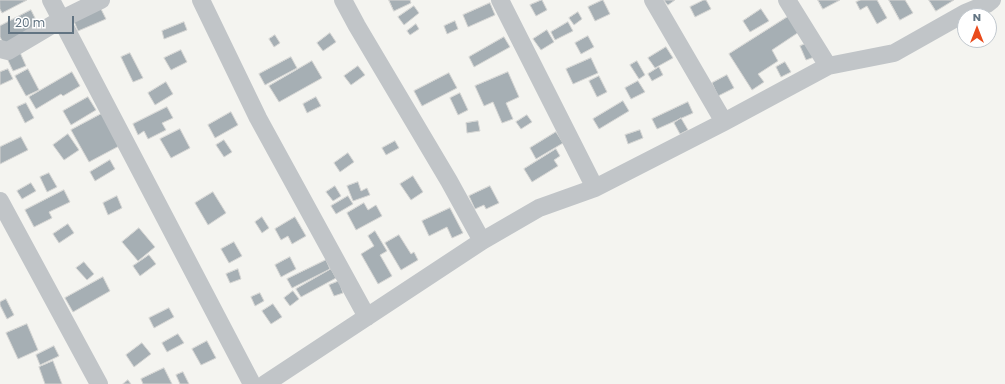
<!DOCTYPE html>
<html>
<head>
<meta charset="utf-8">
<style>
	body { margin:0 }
	#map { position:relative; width:1005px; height:384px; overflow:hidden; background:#f4f4f0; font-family:Poppins,sans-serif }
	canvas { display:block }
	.north { position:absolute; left:957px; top:8px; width:40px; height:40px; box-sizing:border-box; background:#fff; border:1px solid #c0c7cd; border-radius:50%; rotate:0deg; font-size:11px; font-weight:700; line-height:16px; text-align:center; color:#627482 }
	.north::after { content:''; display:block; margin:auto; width:14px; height:18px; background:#e94a1b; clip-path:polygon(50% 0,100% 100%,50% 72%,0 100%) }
	.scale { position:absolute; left:8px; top:16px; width:66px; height:18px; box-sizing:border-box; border:2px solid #627482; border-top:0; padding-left:5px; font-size:12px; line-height:14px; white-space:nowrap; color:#627482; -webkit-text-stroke:3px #fff; paint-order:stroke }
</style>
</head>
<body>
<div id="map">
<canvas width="1005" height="384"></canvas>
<div class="north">N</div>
<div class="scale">20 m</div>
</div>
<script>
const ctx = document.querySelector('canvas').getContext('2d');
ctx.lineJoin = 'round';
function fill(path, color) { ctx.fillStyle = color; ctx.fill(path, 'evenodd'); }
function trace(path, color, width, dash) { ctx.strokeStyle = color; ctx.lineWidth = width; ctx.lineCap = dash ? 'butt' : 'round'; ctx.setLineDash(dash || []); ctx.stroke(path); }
const building = new Path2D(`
	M0,0H27L2,13L0,9Z
	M389,0H410L411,3L394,11Z
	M542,0L547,10L536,16L530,5Z
	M603,0L610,14L595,21L588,7Z
	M664,0H675L668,5Z
	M704,0H706L711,9L695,17L690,7Z
	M818,0H840L823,9Z
	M861,0H877L887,18L877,24L867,6L860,10L856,2Z
	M889,0H905L913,13L900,20Z
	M929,0H954L936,11Z
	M490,3L495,15L468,27L463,15Z
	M414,6L419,13L404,25L398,17Z
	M100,7L106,19L78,31L73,19Z
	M761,9L769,21L750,32L743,21Z
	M31,10L41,30L6,48L0,37V26Z
	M578,12L582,19L574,25L569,18Z
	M789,16L799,32L772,50L778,61L758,74L764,82L752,90L729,54Z
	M455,21L458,29L447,34L444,26Z
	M184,22L187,30L164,39L162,31Z
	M568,22L573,31L555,40L551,32Z
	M416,24L419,29L410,35L407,31Z
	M547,30L554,42L541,50L533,39Z
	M330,33L336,42L323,51L317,43Z
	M275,35L280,43L274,47L269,39Z
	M588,36L594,47L581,54L575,43Z
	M504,37L510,47L474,67L469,57Z
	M811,42L817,56L806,60L800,46Z
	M666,47L673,58L655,68L648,58Z
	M18,48L26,66L13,71L5,54Z
	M181,50L187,62L171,70L164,58Z
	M130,53L143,78L133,82L121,57Z
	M291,57L297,68L265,85L259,74Z
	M591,58L598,73L573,84L566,69Z
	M312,61L322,78L279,102L269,86Z
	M637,61L645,75L639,79L630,65Z
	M785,62L791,72L781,77L776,67Z
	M358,66L365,75L351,85L344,76Z
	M659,67L663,75L652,81L648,74Z
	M8,69L13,79L0,85V72Z
	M28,69L39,90L26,96L15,76Z
	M72,72L80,86L63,96L61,94L36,109L29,97Z
	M508,72L519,97L506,103L513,119L502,123L493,102L484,106L475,86Z
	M449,73L457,88L422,106L414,91Z
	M727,75L734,88L718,96L712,83Z
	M599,76L607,92L597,97L589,81Z
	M638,81L645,92L631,99L625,88Z
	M166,82L173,94L155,105L148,93Z
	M460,93L468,110L458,115L450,98Z
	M88,97L96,110L71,125L63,111Z
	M316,97L321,106L307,113L303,104Z
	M623,101L629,111L599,129L593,119Z
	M688,102L693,113L657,129L652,119Z
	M26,103L34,118L25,123L17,107Z
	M167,107L173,118L162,123L166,130L148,139L144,131L138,135L133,124Z
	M231,112L238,125L215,138L208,125Z
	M103,113L121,145L89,162L71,130Z
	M527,115L532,122L521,129L516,122Z
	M681,118L688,130L680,134L674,123Z
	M478,121L480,131L467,133L466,123Z
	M180,129L190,148L171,158L160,139Z
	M640,130L643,138L628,144L625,135Z
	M556,132L563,143L536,159L530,148Z
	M68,134L79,150L64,160L53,145Z
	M21,137L28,150L0,164V147Z
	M224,140L232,152L224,157L216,145Z
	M395,141L399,148L386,155L382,148Z
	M556,149L560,156L554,160L558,166L532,182L524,169Z
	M348,153L354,162L340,172L334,163Z
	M110,160L115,169L95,181L90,172Z
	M49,173L57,187L47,192L40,177Z
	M413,176L423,192L411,200L400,184Z
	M358,182L361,191L367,188L370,195L353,201L347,186Z
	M31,183L36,191L22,199L17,191Z
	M335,186L341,196L333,201L326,192Z
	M490,186L499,203L486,209L484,205L475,209L469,196Z
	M64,190L70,202L49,212L52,218L34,227L25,210Z
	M213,192L226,213L208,225L195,203Z
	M117,196L122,208L108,215L103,203Z
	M348,196L353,204L336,214L331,206Z
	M364,203L368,210L376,205L382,216L356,230L347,213Z
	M450,208L463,233L452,238L447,227L429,236L422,221Z
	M262,217L269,228L262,233L255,222Z
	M295,217L306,236L292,244L288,236L281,240L275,229Z
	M68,224L74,233L59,243L53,234Z
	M139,228L155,247L138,261L122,242Z
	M375,231L387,251L380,255L392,276L378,284L361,254L374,246L368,236Z
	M399,235L411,254L414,252L418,260L401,270L385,243Z
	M234,242L242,256L229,263L221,249Z
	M149,255L156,264L140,276L133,266Z
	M290,257L296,269L281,277L275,265Z
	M326,260L330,269L292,288L287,279Z
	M84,262L94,274L87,280L76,268Z
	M238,269L241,279L230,283L226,274Z
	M331,269L336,278L301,297L296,289Z
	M103,277L110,291L73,312L65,298Z
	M339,281L343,293L334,296L329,285Z
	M293,291L299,299L290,306L284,298Z
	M260,293L264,301L255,306L251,297Z
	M6,299L14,315L7,319L0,305V302Z
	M273,304L282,317L271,324L262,311Z
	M169,308L174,317L154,328L149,318Z
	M27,324L38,350L18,359L6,333Z
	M178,334L184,343L167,352L162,343Z
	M207,341L216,358L201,365L192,349Z
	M142,343L151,354L134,367L126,355Z
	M54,346L59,356L40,365L36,355Z
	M53,361L62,384H45L39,367Z
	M164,368L172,384H143L141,379Z
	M183,372L189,384H180L176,375Z
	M128,380L131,384H123Z`);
fill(building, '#a6afb4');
trace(building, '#d5d5d3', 1);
trace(new Path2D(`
	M51,0L252,384
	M201,0L258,118L367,317
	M343,0L357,26L449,181L482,241
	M500,0L595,188
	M653,0L724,122
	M787,0L828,66
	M0,49L8,51L62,19L101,0
	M0,201L99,384
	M265,384L482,241L539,208L595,188L724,122L828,66L894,53L965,13L987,4L992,0`), '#c1c5c8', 18);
</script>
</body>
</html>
